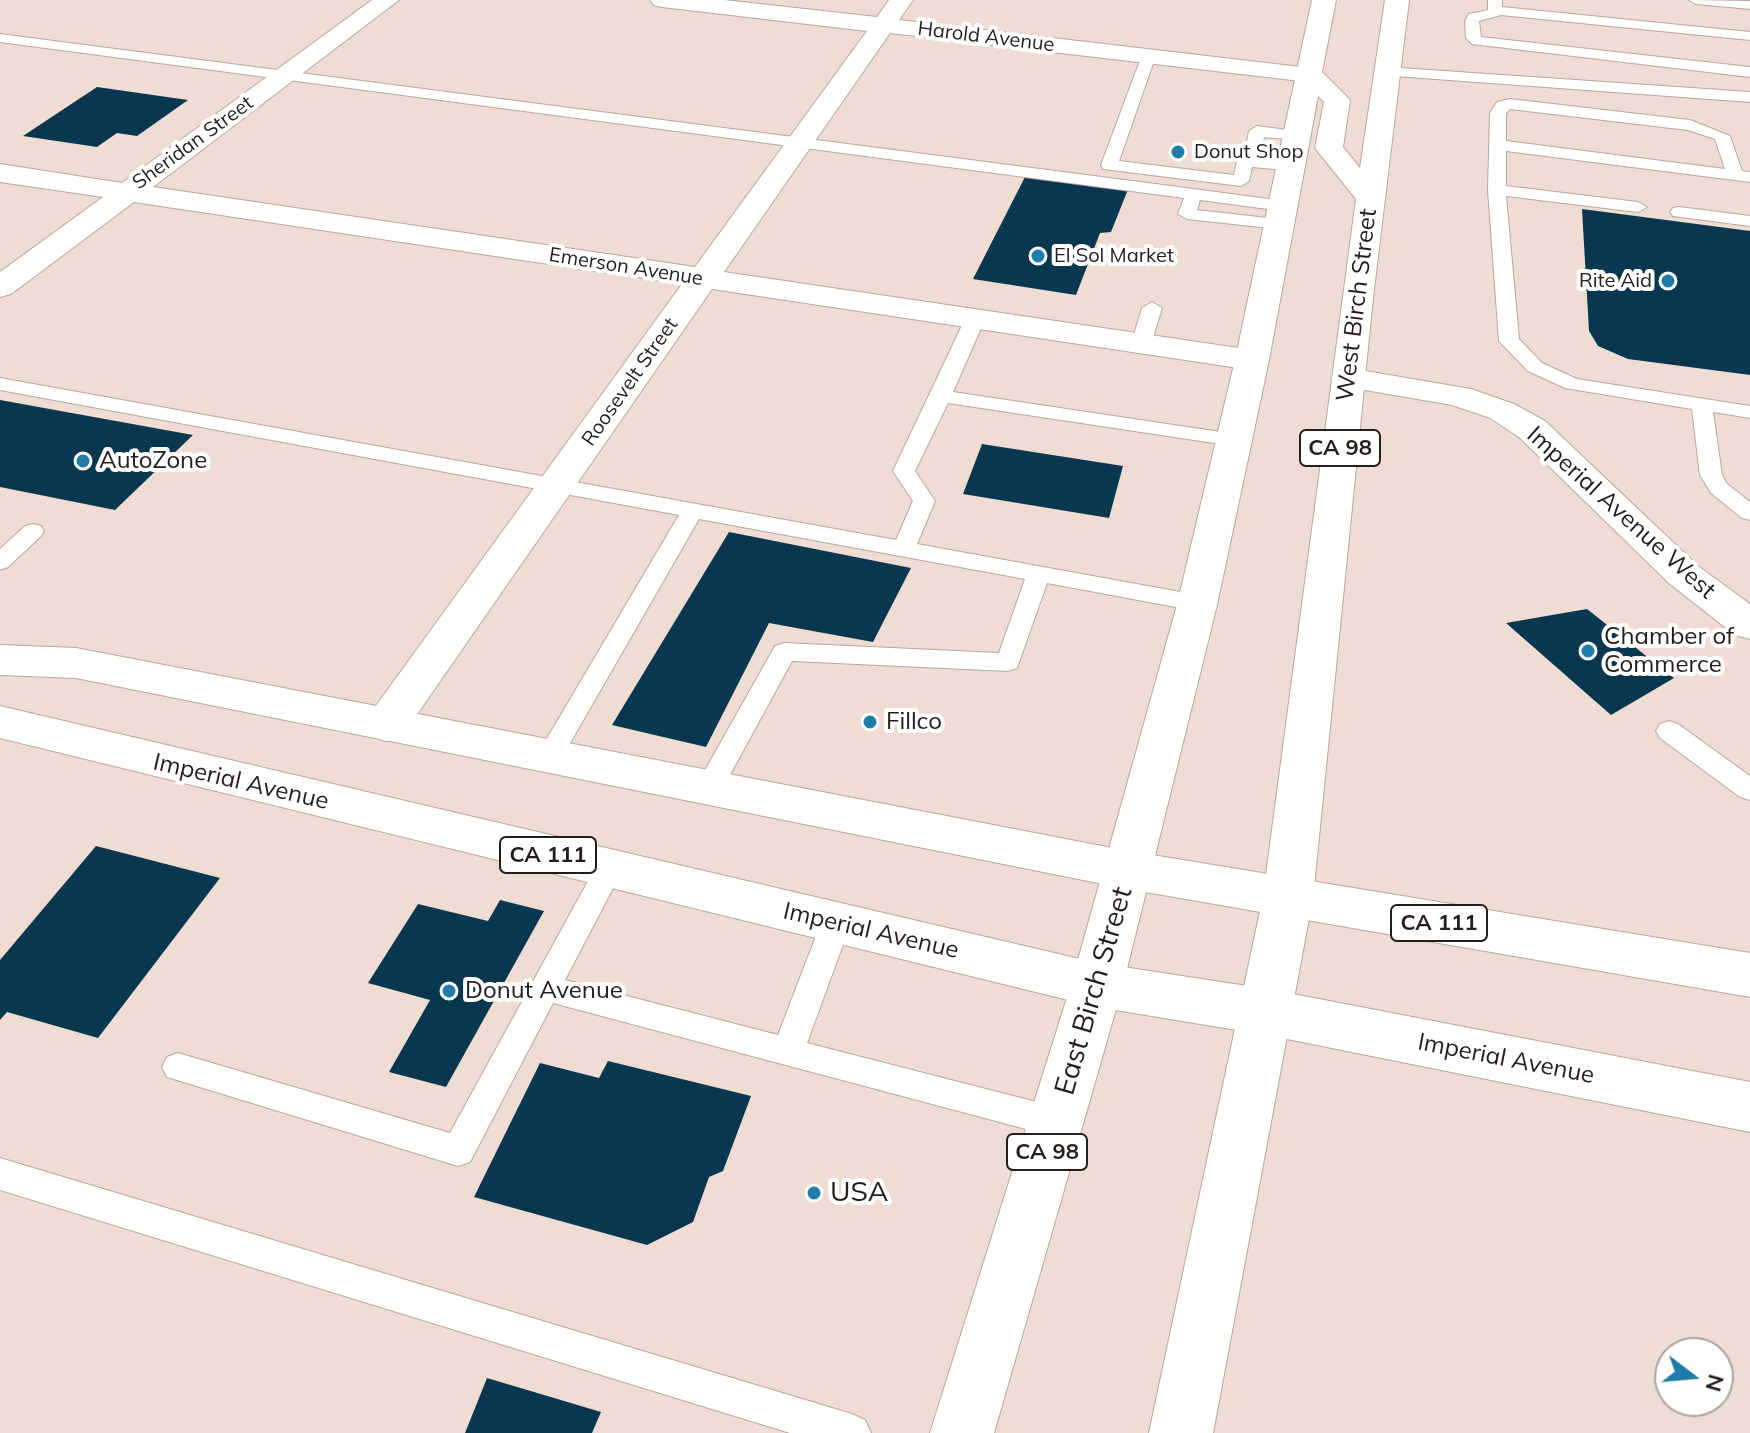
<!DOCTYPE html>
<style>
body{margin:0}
#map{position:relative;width:1750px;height:1433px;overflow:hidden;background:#efddd3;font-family:Mulish,sans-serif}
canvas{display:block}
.north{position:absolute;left:1654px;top:1337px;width:80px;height:80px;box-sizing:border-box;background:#fff;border:2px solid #a7a5a3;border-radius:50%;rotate:106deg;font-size:22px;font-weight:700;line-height:32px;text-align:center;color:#241e1a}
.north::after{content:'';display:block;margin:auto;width:28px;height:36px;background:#217caa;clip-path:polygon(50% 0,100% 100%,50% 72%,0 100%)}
</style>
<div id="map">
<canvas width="1750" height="1433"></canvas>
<div class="north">N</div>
</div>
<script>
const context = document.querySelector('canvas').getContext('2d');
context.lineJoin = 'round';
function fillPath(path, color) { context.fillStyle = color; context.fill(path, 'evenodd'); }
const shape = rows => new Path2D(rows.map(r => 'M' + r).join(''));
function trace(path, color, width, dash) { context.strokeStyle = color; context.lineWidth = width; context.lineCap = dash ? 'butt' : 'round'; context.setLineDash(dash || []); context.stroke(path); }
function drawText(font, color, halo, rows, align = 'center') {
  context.font = font + ' Mulish,sans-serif'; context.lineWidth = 8; context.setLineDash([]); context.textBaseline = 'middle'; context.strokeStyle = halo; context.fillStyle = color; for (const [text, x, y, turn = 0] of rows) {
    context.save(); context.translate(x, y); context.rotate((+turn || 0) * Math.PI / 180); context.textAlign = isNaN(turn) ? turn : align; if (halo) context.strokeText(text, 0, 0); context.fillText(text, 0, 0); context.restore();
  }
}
fillPath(shape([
 [97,87,188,100,137,136,117,133,97,147,23,136],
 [1027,173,1129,187,1111,232,1100,233,1076,295,973,279],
 [1582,209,1750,231,1750,375,1628,359,1598,346,1589,331],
 [0,400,193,435,115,510,0,487],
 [982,444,1123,466,1109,518,963,494],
 [729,532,911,568,873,642,769,623,706,747,612,725],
 [1587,609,1674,678,1611,715,1506,623],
 [96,846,220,878,98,1038,7,1012,0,1020,0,960],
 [500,900,544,911,446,1087,389,1072,430,1000,368,983,418,904,488,921],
 [608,1061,751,1096,723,1171,709,1177,693,1222,647,1245,474,1197,540,1063,599,1078],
 [487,1378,601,1412,592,1433,465,1433]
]), '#08374f');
const lane = shape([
 [1488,0,1502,0,1502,7,1750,32,1750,40,1501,15,1479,21,1481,37,1750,67,1750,77,1472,44,1466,38,1465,21,1469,14,1488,10,1488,0],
 [1689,0,1750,1,1750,9,1696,4,1689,0],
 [0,34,1194,189,1283,201,1292,206,1283,211,1200,200,1197,210,1285,220,1288,224,1285,228,1279,229,1187,219,1178,214,1184,198,0,42,0,34],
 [1149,51,1156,55,1119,161,1234,175,1237,161,1244,156,1249,131,1257,126,1303,132,1305,135,1297,140,1264,137,1260,158,1297,163,1299,167,1297,171,1252,167,1249,181,1241,186,1103,169,1101,165,1142,55,1149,51],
 [1386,67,1750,92,1750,102,1381,75,1378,72,1386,67],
 [1510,99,1690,120,1730,136,1742,171,1750,172,1750,182,1506,151,1506,186,1638,202,1647,207,1638,212,1506,196,1519,339,1542,363,1577,379,1750,406,1750,418,1713,412,1722,475,1727,484,1750,502,1750,520,1742,518,1711,493,1700,475,1692,409,1565,388,1528,371,1499,341,1488,190,1490,113,1497,102,1510,99],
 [1510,109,1688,130,1715,139,1725,169,1506,141,1506,113,1510,109],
 [1679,207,1750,216,1750,226,1673,216,1670,212,1673,208,1679,207],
 [1152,302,1162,308,1151,344,1148,348,1134,348,1131,344,1142,308,1152,302],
 [975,313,985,319,953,392,1234,434,1245,440,1234,446,948,403,915,471,935,501,917,544,1197,595,1206,597,1209,603,1206,609,1197,611,1047,583,1017,668,1008,671,792,661,719,795,709,798,699,795,695,788,775,646,784,643,999,653,1025,579,699,519,558,764,549,767,540,764,536,757,679,515,0,390,0,378,896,540,913,501,893,471,965,319,975,313],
 [33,524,41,526,44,531,41,536,8,567,0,570,0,549,25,526,33,524],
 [1669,721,1678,724,1750,776,1750,800,1740,797,1660,738,1656,731,1660,724,1669,721],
 [609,858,619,861,623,869,565,980,778,1035,821,923,826,914,836,911,846,914,851,923,807,1043,1056,1107,1068,1111,1072,1122,1068,1133,1056,1137,553,1003,470,1162,458,1166,167,1077,162,1067,167,1057,178,1053,450,1133,599,861,609,858],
 [0,1158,852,1414,865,1420,871,1433,790,1433,0,1190,0,1158]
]);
const street = shape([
 [372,0,399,0,153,187,695,267,867,31,662,7,654,5,650,0,724,0,877,17,889,0,913,0,899,20,1318,69,1322,74,1318,79,1309,82,890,33,724,272,1252,350,1264,353,1269,360,1264,367,1252,370,712,289,402,736,386,741,370,736,364,725,370,714,682,284,134,202,11,294,0,297,0,272,103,197,0,182,0,164,122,183,372,0]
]);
const secondary = shape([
 [1348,368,1471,389,1514,404,1545,421,1698,566,1750,604,1750,639,1735,635,1670,584,1519,437,1490,418,1452,405,1336,385,1331,378,1336,371,1348,368]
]);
const primary = shape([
 [1312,0,1336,0,1322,72,1350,100,1343,147,1360,168,1385,0,1409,0,1373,298,1313,897,1213,1433,1149,1433,1263,897,1356,199,1315,148,1324,102,1318,96,1269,360,1217,605,1123,985,994,1433,930,1433,1071,985,1177,605,1235,360,1312,0]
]);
const highway = shape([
 [0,645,76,648,1128,851,1750,953,1750,997,1128,889,76,678,0,675,0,645],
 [0,706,1097,963,1267,989,1750,1082,1750,1132,1267,1035,1097,1007,0,738,0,706]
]);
trace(lane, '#b7a79c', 2);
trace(street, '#b7a79c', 2);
trace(secondary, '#b7a79c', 2);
trace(primary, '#b7a79c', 2);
trace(highway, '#b7a79c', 2);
fillPath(lane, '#fff');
fillPath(street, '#fff');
fillPath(secondary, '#fff');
fillPath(primary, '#fff');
fillPath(highway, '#fff');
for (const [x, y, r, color] of [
 [1178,152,8,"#217caa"],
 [1038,256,8,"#217caa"],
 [1668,281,8,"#217caa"],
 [83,461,8,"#217caa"],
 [1588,651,8,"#217caa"],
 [870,722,8,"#217caa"],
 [449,991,8,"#217caa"],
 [814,1193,8,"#217caa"]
]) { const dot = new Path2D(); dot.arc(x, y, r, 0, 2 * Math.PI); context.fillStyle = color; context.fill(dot); trace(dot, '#fff', 3); }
drawText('20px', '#241e1a', '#fff', [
 ["Harold Avenue",986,37,7],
 ["Sheridan Street",193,143,-36],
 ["Emerson Avenue",626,267,9],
 ["Roosevelt Street",630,382,-55]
]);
drawText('20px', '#241e1a', '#fff', [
 ["Donut Shop",1194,152],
 ["El Sol Market",1054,256],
 ["Rite Aid",1652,281,"right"]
], 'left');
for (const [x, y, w] of [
 [1340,448,80],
 [548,855,96],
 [1439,923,96],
 [1047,1152,80]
]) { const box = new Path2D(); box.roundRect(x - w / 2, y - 18, w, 36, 6); context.fillStyle = '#fff'; context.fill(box); trace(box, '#241e1a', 2); }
drawText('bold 22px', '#241e1a', null, [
 ["CA 98",1340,448],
 ["CA 111",548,855],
 ["CA 111",1439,923],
 ["CA 98",1047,1152]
]);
drawText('24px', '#241e1a', '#fff', [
 ["West Birch Street",1357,305,-83],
 ["Imperial Avenue West",1621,513,42],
 ["Imperial Avenue",241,782,13],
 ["Imperial Avenue",871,931,13],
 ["Imperial Avenue",1506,1059,11]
]);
drawText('24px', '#241e1a', '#fff', [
 ["AutoZone",99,461],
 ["Chamber of",1604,637],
 ["Commerce",1604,665],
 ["Fillco",886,722],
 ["Donut Avenue",465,991]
], 'left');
drawText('28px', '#241e1a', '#fff', [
 ["East Birch Street",1094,991,-74]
]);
drawText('28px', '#241e1a', '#fff', [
 ["USA",830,1193]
], 'left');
</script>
